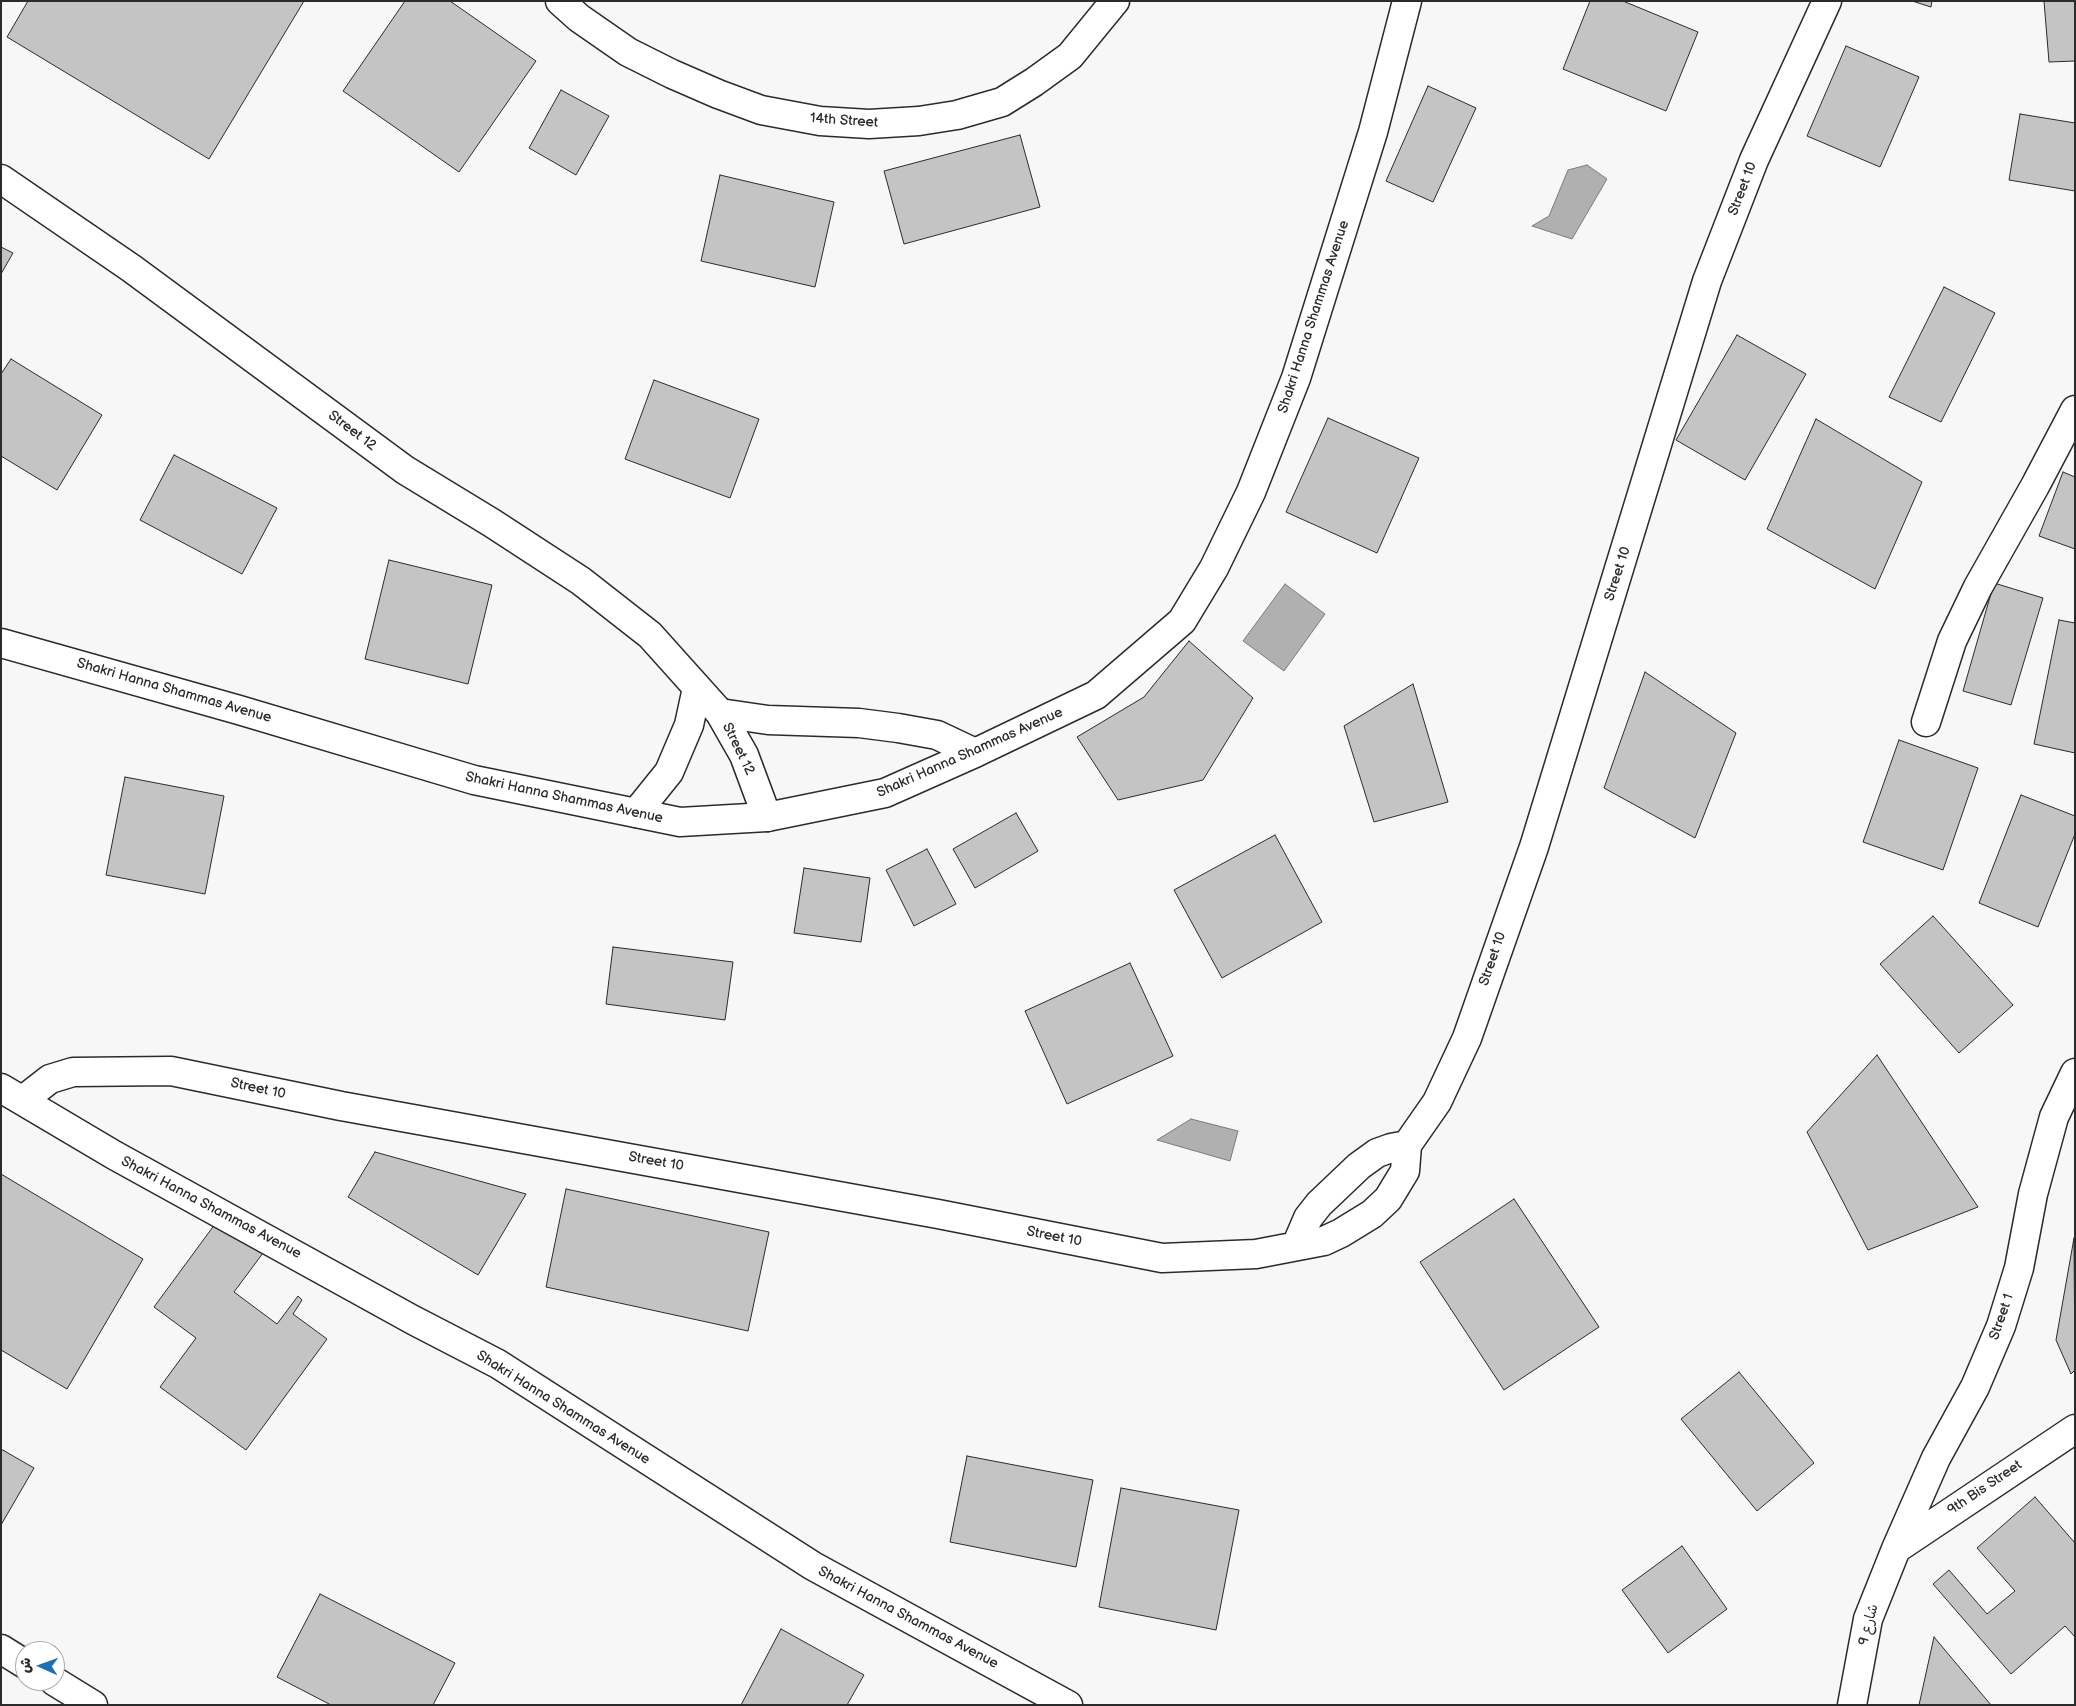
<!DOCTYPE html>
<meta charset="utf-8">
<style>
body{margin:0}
#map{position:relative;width:2076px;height:1706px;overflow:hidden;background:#f7f7f7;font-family:"Balsamiq Sans","Playpen Sans Arabic",sans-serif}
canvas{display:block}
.frame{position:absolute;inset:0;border:2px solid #2b2b2b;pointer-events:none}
.north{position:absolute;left:15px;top:1641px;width:50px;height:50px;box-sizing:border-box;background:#fff;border:1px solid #aaa;border-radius:50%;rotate:272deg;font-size:14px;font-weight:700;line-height:20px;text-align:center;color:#2b2b2b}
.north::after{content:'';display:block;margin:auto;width:18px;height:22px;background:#1f6fb2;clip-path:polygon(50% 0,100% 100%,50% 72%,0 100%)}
</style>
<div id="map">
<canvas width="2076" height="1706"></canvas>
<div class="frame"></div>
<div class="north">ش</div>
</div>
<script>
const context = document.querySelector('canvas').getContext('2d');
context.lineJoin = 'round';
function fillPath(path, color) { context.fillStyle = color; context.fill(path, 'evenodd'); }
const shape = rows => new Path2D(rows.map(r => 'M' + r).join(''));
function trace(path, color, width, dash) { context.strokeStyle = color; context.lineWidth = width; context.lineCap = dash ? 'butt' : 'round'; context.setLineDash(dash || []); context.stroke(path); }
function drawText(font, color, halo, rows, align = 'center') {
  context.font = font + ' "Balsamiq Sans","Playpen Sans Arabic",sans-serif'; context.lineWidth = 4.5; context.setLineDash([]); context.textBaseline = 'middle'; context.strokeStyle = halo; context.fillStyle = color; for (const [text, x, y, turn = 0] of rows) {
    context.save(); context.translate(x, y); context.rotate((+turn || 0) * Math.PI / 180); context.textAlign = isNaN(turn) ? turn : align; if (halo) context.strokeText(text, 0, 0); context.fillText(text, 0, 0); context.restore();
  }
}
const water = shape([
 [1587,165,1607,179,1572,239,1532,226,1549,216,1568,170,1587,165],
 [1285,584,1325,614,1284,671,1243,641,1285,584],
 [1191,1119,1238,1131,1230,1161,1157,1140,1191,1119]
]);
fillPath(water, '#b0b0b0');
trace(water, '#7b7b7b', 1);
const building = shape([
 [28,1,304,1,209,159,7,37,28,1],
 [405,1,450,1,536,61,459,172,343,91,405,1],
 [1590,1,1623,1,1698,32,1666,111,1563,69,1590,1],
 [1912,1,1932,1,1931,7,1912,1],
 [2044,1,2075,1,2075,61,2049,62,2044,1],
 [1846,46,1919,77,1880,167,1807,136,1846,46],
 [1428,86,1476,108,1433,202,1386,181,1428,86],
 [561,90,609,116,576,175,529,148,561,90],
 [2020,114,2075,123,2075,191,2009,180,2020,114],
 [1020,135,1040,207,904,244,884,171,1020,135],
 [720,175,834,202,815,287,701,261,720,175],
 [1,247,13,253,1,274,1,247],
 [1944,287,1995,313,1941,422,1889,397,1944,287],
 [1737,335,1806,374,1745,480,1676,440,1737,335],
 [11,359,102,415,57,490,1,456,1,374,11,359],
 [654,380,759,419,730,498,625,459,654,380],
 [1328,418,1419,458,1377,553,1286,512,1328,418],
 [1816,419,1922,482,1875,589,1767,529,1816,419],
 [174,455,277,508,242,574,140,520,174,455],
 [2063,472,2075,477,2075,549,2039,536,2063,472],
 [389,560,492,585,468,684,365,659,389,560],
 [1994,583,2043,598,2011,705,1963,691,1994,583],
 [2059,620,2075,623,2075,753,2034,744,2059,620],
 [1189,641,1253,698,1203,780,1118,800,1077,737,1144,697,1189,641],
 [1645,672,1736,733,1695,838,1604,788,1645,672],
 [1413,684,1448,802,1374,822,1344,726,1413,684],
 [1899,740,1978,768,1943,870,1863,842,1899,740],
 [125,777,224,796,205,894,106,875,125,777],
 [2021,795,2075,816,2075,834,2038,927,1979,903,2021,795],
 [1016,813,1038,851,975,888,953,849,1016,813],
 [1275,835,1322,922,1222,978,1174,890,1275,835],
 [927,849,956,904,914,926,886,870,927,849],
 [804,868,870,878,861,942,794,933,804,868],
 [1933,916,2013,1005,1959,1053,1880,964,1933,916],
 [613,947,733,962,725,1020,606,1004,613,947],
 [1130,963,1173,1056,1067,1104,1025,1011,1130,963],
 [1877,1055,1978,1207,1868,1250,1807,1132,1877,1055],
 [375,1152,526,1194,478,1275,348,1197,375,1152],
 [1,1174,143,1259,67,1389,1,1350,1,1174],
 [566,1189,769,1232,748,1331,546,1287,566,1189],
 [1514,1199,1599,1327,1504,1390,1420,1262,1514,1199],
 [218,1220,263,1253,234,1292,277,1324,298,1296,302,1300,293,1314,327,1339,246,1450,160,1387,196,1338,154,1307,218,1220],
 [2074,1238,2075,1370,2071,1374,2056,1340,2074,1238],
 [1739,1372,1814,1463,1757,1511,1681,1419,1739,1372],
 [1,1449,34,1468,1,1525,1,1449],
 [967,1456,1093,1480,1076,1567,950,1542,967,1456],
 [1121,1488,1239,1510,1216,1630,1099,1607,1121,1488],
 [2035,1497,2075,1543,2075,1637,2065,1626,2011,1674,1933,1584,1949,1570,1987,1614,2015,1591,1977,1548,2035,1497],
 [1682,1546,1727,1609,1668,1653,1622,1590,1682,1546],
 [320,1594,455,1663,433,1705,331,1705,277,1677,320,1594],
 [781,1629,864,1675,847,1705,741,1705,781,1629],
 [1934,1637,1991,1705,1919,1705,1934,1637]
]);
fillPath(building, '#c4c4c4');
trace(building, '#2b2b2b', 1);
const minor = shape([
 [560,1,579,18,628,52,672,74,718,94,761,110,820,121,869,124,919,121,957,115,1002,102,1034,82,1070,56,1115,1],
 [1,179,131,268,405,470,492,523,581,581,650,635,720,713,744,755,767,817],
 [1926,722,1952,641,1978,587,2035,486,2075,410],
 [636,813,669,772,689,725,697,688],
 [23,1100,50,1079,73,1072,171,1071,341,1106,938,1214,1162,1258,1256,1254,1324,1241,1341,1233,1372,1214,1388,1199,1405,1171,1407,1145,1437,1102,1467,1038,1534,847,1707,281,1754,160,1827,1],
 [1296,1246,1308,1218,1319,1204,1359,1166,1377,1153,1391,1148,1407,1145],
 [1896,1549,2075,1429],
 [1,1649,25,1664],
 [54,1681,93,1705],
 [1852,1705,1868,1619,1896,1549,1936,1458,1975,1387,2001,1326,2019,1268,2033,1194,2054,1117,2075,1073]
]);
const tertiary = shape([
 [1,643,239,710,474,780,680,822,767,817,885,793,975,753,1096,695,1182,621,1214,568,1251,492,1296,378,1373,132,1407,1],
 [720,713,768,720,859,723,898,728,937,735,975,753],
 [1,1088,114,1155,413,1320,498,1364,813,1566,1068,1705]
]);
trace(minor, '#2b2b2b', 31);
trace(tertiary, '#2b2b2b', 31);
trace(minor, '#fff', 28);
trace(tertiary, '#fff', 28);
drawText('14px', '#2b2b2b', '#fff', [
 ["14th Street",844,121,4],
 ["Street 10",1743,189,-69],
 ["Shakri Hanna Shammas Avenue",1314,317,-72],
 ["Street 12",352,431,37],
 ["Street 10",1618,574,-72],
 ["Shakri Hanna Shammas Avenue",174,691,16],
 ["Street 12",738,749,64],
 ["Shakri Hanna Shammas Avenue",970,753,-24],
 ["Shakri Hanna Shammas Avenue",564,798,12],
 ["Street 10",1493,959,-71],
 ["Street 10",258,1089,12],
 ["Street 10",656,1162,10],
 ["Shakri Hanna Shammas Avenue",211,1208,28],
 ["Street 10",1054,1237,11],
 ["Street 1",2002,1317,-71],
 ["Shakri Hanna Shammas Avenue",563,1408,32],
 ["9th Bis Street",1985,1488,-34],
 ["Shakri Hanna Shammas Avenue",908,1618,28],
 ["شارع 9",1869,1625,-75]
]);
</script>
